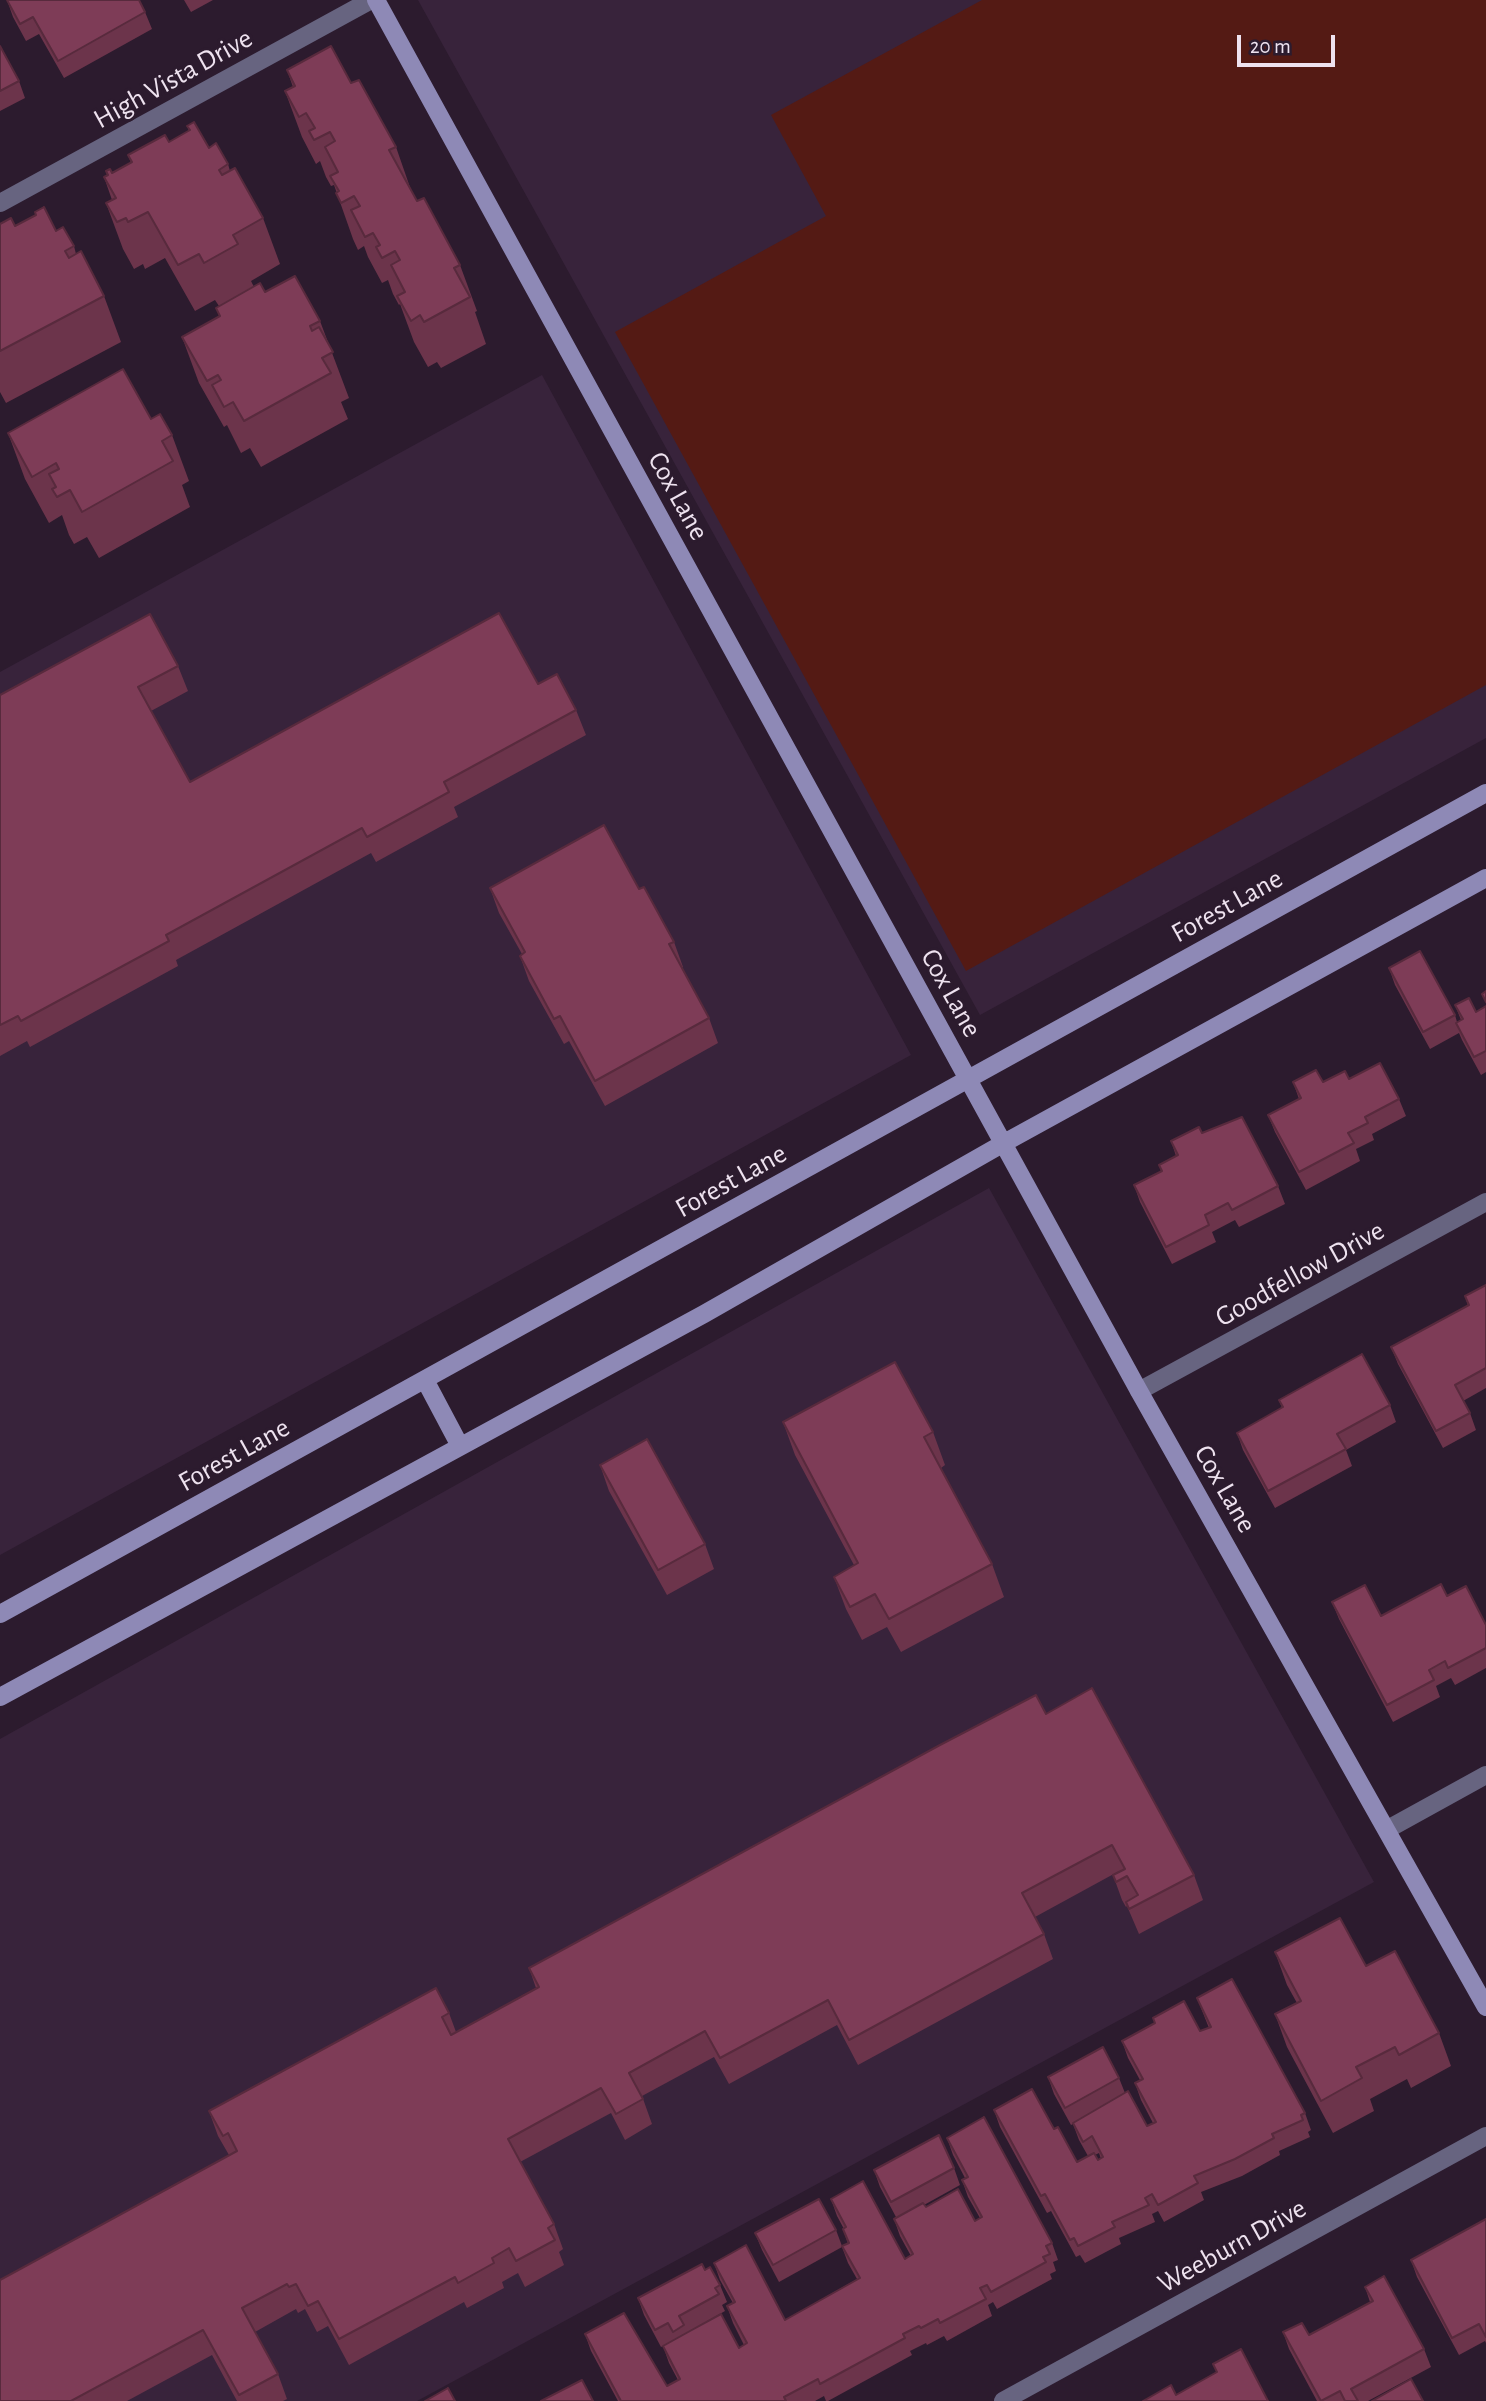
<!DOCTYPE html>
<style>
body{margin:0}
#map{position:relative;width:1486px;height:2401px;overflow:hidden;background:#2c1b2e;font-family:"Alegreya Sans",sans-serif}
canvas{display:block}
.scale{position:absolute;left:1237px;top:35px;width:98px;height:32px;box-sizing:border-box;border:4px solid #eee2ef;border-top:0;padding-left:9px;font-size:21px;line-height:24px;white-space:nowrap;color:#eee2ef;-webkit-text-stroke:5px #2c1b2e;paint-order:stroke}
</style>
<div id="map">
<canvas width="1486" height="2401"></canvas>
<div class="scale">20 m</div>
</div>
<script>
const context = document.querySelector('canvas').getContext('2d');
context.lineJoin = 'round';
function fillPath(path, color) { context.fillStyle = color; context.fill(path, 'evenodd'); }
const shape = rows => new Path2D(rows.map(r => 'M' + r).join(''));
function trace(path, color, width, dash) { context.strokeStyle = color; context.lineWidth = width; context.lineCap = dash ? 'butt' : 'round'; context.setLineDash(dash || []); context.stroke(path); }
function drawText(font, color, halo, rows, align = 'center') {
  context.font = font + ' "Alegreya Sans",sans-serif'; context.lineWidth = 6; context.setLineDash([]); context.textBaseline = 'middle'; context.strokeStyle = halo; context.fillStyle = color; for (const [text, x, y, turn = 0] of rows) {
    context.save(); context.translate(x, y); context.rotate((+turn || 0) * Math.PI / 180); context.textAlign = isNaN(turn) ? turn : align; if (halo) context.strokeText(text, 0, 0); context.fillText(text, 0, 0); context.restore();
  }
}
fillPath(shape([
 [418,0,1486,0,1486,738,980,1015],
 [542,375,911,1055,0,1555,0,672],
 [989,1188,1374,1882,417,2401,0,2401,0,1739]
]), '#38233b');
fillPath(shape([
 [982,0,1486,0,1486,685,966,971,615,332,826,216,771,115]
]), '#541a14');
trace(shape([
 [0,203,371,0],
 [1139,1391,1486,1202],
 [1388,1829,1486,1775],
 [1003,2401,1486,2136]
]), '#676480', 18);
trace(shape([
 [376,0,1139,1391,1486,2007],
 [425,1380,460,1446],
 [0,1614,1486,793],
 [0,1697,704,1314,1004,1143,1486,878]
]), '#8e89b6', 18);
fillPath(shape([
 [7,0,145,12,152,29,64,78,39,34,26,41,13,17],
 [184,0,213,0,191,12],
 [0,46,19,81,25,98,0,111],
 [287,70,351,83,396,147,412,193,417,201,460,265,477,311,475,312,486,344,441,368,437,362,428,367,414,342,400,304,399,305,393,294,388,280,382,283,368,257,364,246,358,250,353,239,334,185,331,186,326,177,320,161,316,164,302,137,285,91,293,87],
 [187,126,209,148,228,164,230,171,263,218,280,264,251,281,254,287,320,321,349,398,341,402,348,419,261,467,250,448,241,453,227,425,224,427,199,383,182,337,219,316,216,308,219,306,215,300,195,311,165,258,145,269,143,264,134,269,123,249,106,203,112,200,104,177,107,175,106,171,112,173,131,163,128,155,169,142,189,131],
 [0,224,56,231,74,246,76,254,104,296,121,342,6,403,0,392],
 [151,419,172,435,189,481,182,485,190,507,99,558,87,537,74,544,69,535,62,515,49,523,25,479,8,433],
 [178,666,188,691,151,711,190,782,538,684,576,710,586,735,454,807,458,817,376,862,371,853,176,960,178,966,30,1047,27,1041,0,1056,0,695],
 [490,888,674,942,683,967,681,968,709,1018,718,1043,605,1106,569,1041,564,1044,529,981,520,956,522,954,499,913],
 [1389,968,1455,1015,1457,1022,1461,1020,1455,1005,1476,1012,1486,1006,1486,1072,1481,1075,1462,1040,1459,1033,1430,1049,1395,985],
 [1349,1079,1399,1099,1406,1116,1372,1134,1374,1140,1356,1149,1360,1161,1306,1190,1275,1132,1268,1115,1299,1099,1293,1082,1323,1082],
 [1202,1133,1278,1186,1285,1204,1239,1227,1235,1220,1212,1232,1216,1242,1172,1264,1140,1202,1134,1185,1161,1171,1159,1165,1176,1156,1171,1141],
 [1486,1285,1486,1388,1463,1401,1470,1413,1476,1430,1443,1448,1398,1364,1391,1347,1468,1306,1465,1296],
 [1279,1400,1390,1405,1396,1422,1346,1450,1352,1466,1275,1508,1243,1450,1237,1433,1282,1408],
 [783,1422,933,1432,945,1465,941,1468,992,1564,1004,1597,901,1652,887,1627,862,1640,846,1609,834,1577,854,1565,795,1455],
 [600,1465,705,1544,714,1569,667,1595,609,1491],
 [1447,1596,1486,1625,1486,1668,1455,1685,1451,1678,1436,1686,1440,1697,1393,1722,1339,1619,1332,1602,1381,1616],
 [1046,1714,1194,1875,1203,1900,1139,1934,1127,1906,1126,1907,1122,1900,1113,1875,1121,1870,1035,1917,1044,1934,1053,1959,858,2065,837,2025,729,2084,714,2057,642,2096,652,2124,625,2140,611,2113,520,2162,554,2224,563,2249,559,2252,564,2265,525,2287,518,2273,502,2282,504,2288,467,2308,464,2302,349,2365,328,2326,317,2332,305,2309,298,2313,296,2309,255,2332,278,2374,287,2399,283,2401,237,2401,212,2355,127,2401,0,2401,229,2155,218,2136,209,2111,449,2013,456,2032,536,1988,529,1968],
 [1275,1952,1366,1966,1439,2033,1451,2066,1411,2088,1407,2079,1370,2099,1374,2111,1333,2133,1287,2047,1275,2014,1297,2003,1287,1985],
 [1197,1998,1305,2113,1311,2130,1308,2132,1310,2137,1279,2151,1280,2155,1242,2176,1201,2192,1204,2200,1164,2222,1158,2211,1152,2214,1155,2222,1119,2238,1121,2244,1085,2263,1080,2255,1076,2257,1051,2211,1047,2213,1000,2127,994,2110,1054,2129,1077,2162,1088,2156,1079,2140,1073,2124,1071,2125,1054,2094,1048,2077,1119,2078,1125,2093,1147,2126,1153,2123,1141,2100,1135,2083,1140,2080,1128,2058,1122,2041,1200,2031,1209,2028],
 [1099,2153,1101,2159,1098,2160,1095,2155],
 [947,2138,1052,2243,1058,2260,1053,2262,1056,2271,1050,2274,1052,2279,997,2309,993,2302,988,2305,992,2316,947,2341,944,2336,927,2345,926,2343,910,2351,912,2355,828,2401,826,2401,824,2396,815,2401,618,2401,591,2351,585,2334,667,2386,678,2380,669,2363,663,2346,669,2343,661,2347,644,2315,638,2298,705,2270,720,2285,727,2302,722,2305,725,2311,687,2333,739,2348,744,2345,733,2323,727,2306,733,2303,720,2280,714,2263,785,2320,857,2279,848,2263,842,2247,779,2282,762,2250,755,2233,836,2230,842,2246,848,2244,843,2229,844,2229,837,2216,831,2199,905,2259,911,2256,900,2236,894,2219,896,2217,880,2187,874,2170,954,2168,960,2185,924,2205,926,2207,975,2221,980,2218,968,2197,962,2180,965,2178,953,2155],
 [1486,2219,1486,2343,1485,2341,1459,2355,1417,2277,1411,2260],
 [1365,2287,1424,2349,1431,2367,1368,2401,1317,2401,1289,2349,1283,2332,1309,2335,1370,2302]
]), '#6c344b');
const building = shape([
 [7,0,139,0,145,12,58,61,33,17,20,24,7,0],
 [0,46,19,81,0,91,0,46],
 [331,46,351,83,359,80,396,147,389,150,417,201,424,198,460,265,454,268,470,297,424,322,420,315,411,321,397,296,405,292,391,265,400,260,395,251,382,258,376,247,380,245,373,233,365,237,351,210,360,206,354,196,341,203,336,193,339,191,330,176,338,172,325,147,335,141,330,132,314,140,309,131,315,128,306,113,299,117,285,91,295,86,287,70,331,46],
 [194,122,209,148,216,143,228,164,219,170,222,175,235,168,263,218,233,235,238,244,204,263,199,254,178,265,148,212,128,222,126,218,117,222,106,203,116,198,104,177,108,175,106,171,110,169,112,173,132,162,128,155,165,135,169,142,190,130,187,126,194,122],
 [44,207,56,231,63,227,74,246,65,251,69,258,81,251,104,296,0,351,0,224,11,218,15,226,36,215,35,212,44,207],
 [295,276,320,321,310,326,312,331,319,327,333,352,322,358,331,373,244,421,233,402,224,407,212,385,221,380,218,375,207,381,182,337,220,316,216,308,260,283,265,292,295,276],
 [123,369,151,419,160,414,172,435,162,441,173,461,82,512,70,490,57,497,52,489,56,487,49,474,59,469,56,463,32,477,8,433,123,369],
 [499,613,538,684,557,674,576,710,444,782,449,792,367,837,362,828,166,935,169,941,21,1021,18,1016,0,1025,0,695,150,614,178,666,138,687,190,782,499,613],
 [604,825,639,889,644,887,674,942,669,944,709,1018,595,1081,560,1016,554,1019,520,956,525,952,490,888,604,825],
 [1420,951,1455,1015,1423,1032,1389,968,1420,951],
 [1486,991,1486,1002,1482,994,1486,991],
 [1469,998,1476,1012,1486,1006,1486,1051,1474,1057,1456,1023,1463,1019,1455,1005,1469,998],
 [1380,1063,1399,1099,1365,1117,1368,1123,1348,1133,1354,1143,1299,1172,1268,1115,1301,1098,1293,1082,1316,1070,1323,1082,1345,1071,1349,1079,1380,1063],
 [1242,1117,1278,1186,1232,1210,1228,1203,1205,1215,1209,1225,1166,1247,1134,1185,1162,1171,1159,1165,1178,1155,1171,1141,1199,1127,1202,1133,1242,1117],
 [1486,1285,1486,1368,1455,1385,1470,1413,1436,1431,1391,1347,1469,1305,1465,1296,1486,1285],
 [1362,1354,1390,1405,1337,1434,1346,1449,1268,1491,1237,1433,1283,1407,1279,1400,1362,1354],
 [895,1362,933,1432,924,1437,992,1564,889,1619,875,1594,850,1607,834,1577,858,1563,783,1422,895,1362],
 [647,1439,705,1544,658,1570,600,1465,647,1439],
 [1441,1584,1447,1596,1466,1586,1486,1625,1486,1648,1448,1668,1445,1661,1429,1670,1434,1680,1387,1705,1332,1602,1365,1585,1381,1616,1441,1584],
 [1092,1688,1194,1875,1129,1909,1126,1902,1138,1895,1127,1876,1116,1882,1113,1875,1125,1869,1112,1845,1022,1893,1044,1934,849,2040,828,2000,720,2058,705,2031,629,2073,643,2099,616,2114,601,2088,508,2139,554,2224,548,2228,555,2240,516,2261,509,2248,492,2258,494,2263,458,2283,455,2277,339,2339,318,2301,308,2306,296,2284,289,2287,287,2284,242,2308,278,2374,239,2395,203,2330,71,2401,0,2401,0,2280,237,2151,228,2133,223,2136,209,2111,436,1988,449,2013,442,2017,451,2035,539,1987,529,1968,940,1745,1036,1695,1046,1714,1092,1688],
 [1340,1918,1366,1966,1395,1951,1439,2033,1399,2055,1395,2047,1356,2067,1362,2078,1321,2101,1275,2014,1301,2001,1275,1952,1340,1918],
 [1232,1979,1305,2113,1301,2115,1303,2120,1272,2134,1274,2138,1235,2159,1194,2176,1198,2183,1158,2205,1152,2194,1145,2198,1149,2205,1112,2222,1115,2227,1078,2246,1074,2238,1070,2240,1045,2194,1041,2196,994,2110,1032,2089,1054,2129,1058,2127,1077,2162,1094,2153,1098,2160,1103,2157,1092,2136,1083,2142,1073,2123,1128,2091,1147,2126,1156,2122,1135,2083,1143,2079,1122,2041,1155,2023,1153,2018,1184,2001,1200,2031,1211,2027,1197,1998,1232,1979],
 [1103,2047,1119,2078,1065,2108,1048,2077,1103,2047],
 [984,2117,1052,2243,1046,2246,1050,2254,1043,2257,1046,2262,991,2292,987,2285,980,2288,986,2299,940,2323,938,2319,921,2328,919,2326,903,2334,905,2338,820,2384,818,2379,784,2397,786,2401,621,2401,585,2334,624,2313,667,2386,680,2379,663,2346,690,2331,721,2314,739,2348,747,2343,727,2306,735,2302,714,2263,746,2245,785,2320,860,2278,842,2246,849,2243,843,2229,846,2227,831,2199,863,2181,905,2259,913,2254,894,2219,923,2203,926,2207,958,2189,975,2221,982,2217,962,2180,968,2177,947,2138,984,2117],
 [939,2135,954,2168,891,2202,874,2170,939,2135],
 [819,2199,836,2230,773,2265,755,2233,819,2199],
 [1486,2219,1486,2337,1479,2324,1452,2338,1411,2260,1486,2219],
 [702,2264,705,2270,710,2267,720,2285,715,2288,719,2294,679,2316,684,2325,673,2332,668,2323,655,2330,638,2298,702,2264],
 [1384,2276,1424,2349,1351,2389,1358,2401,1345,2401,1340,2391,1321,2401,1283,2332,1302,2323,1309,2335,1373,2301,1365,2287,1384,2276],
 [1241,2349,1268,2401,1143,2401,1171,2385,1176,2395,1217,2372,1213,2364,1241,2349],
 [1411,2379,1423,2401,1372,2401,1411,2379],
 [582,2380,593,2401,541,2401,582,2380],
 [448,2388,455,2401,425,2401,448,2388]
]);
fillPath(building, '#7e3c57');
trace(building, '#582a3d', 2);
drawText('28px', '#eee2ef', '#2c1b2e', [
 ["High Vista Drive",173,79,-29],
 ["Cox Lane",678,496,61],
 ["Forest Lane",1227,906,-29],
 ["Cox Lane",951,993,61],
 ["Forest Lane",731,1181,-29],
 ["Goodfellow Drive",1300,1274,-29],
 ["Forest Lane",234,1455,-29],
 ["Cox Lane",1225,1489,60],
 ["Weeburn Drive",1232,2246,-29]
]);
</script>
